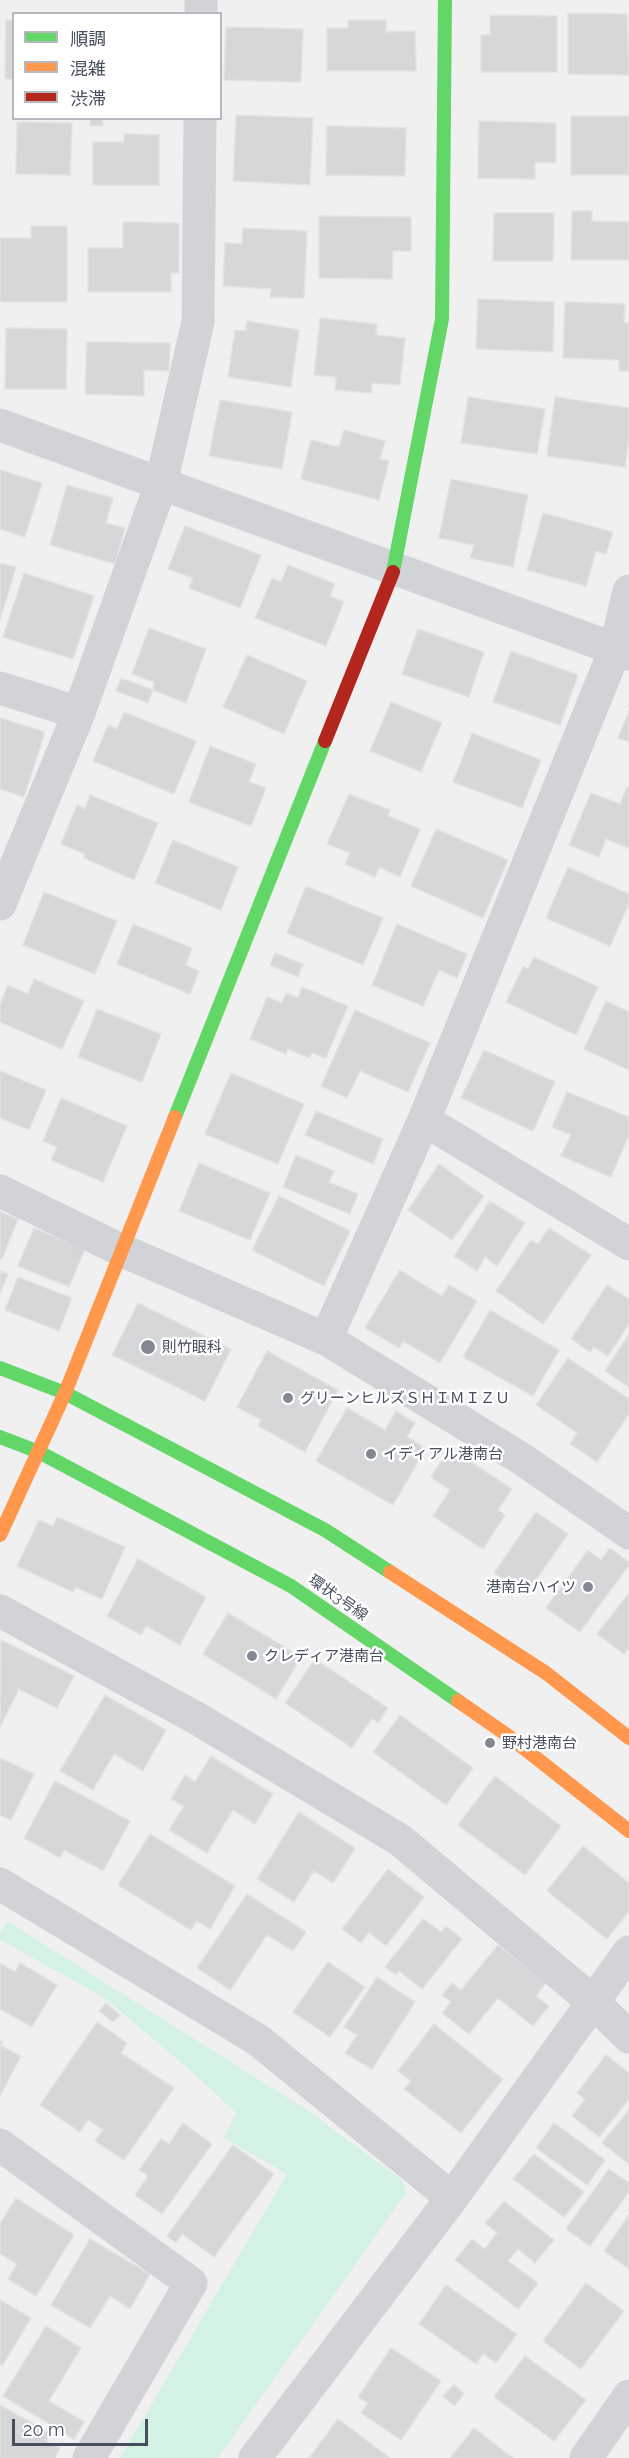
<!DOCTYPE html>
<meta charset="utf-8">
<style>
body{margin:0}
#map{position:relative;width:629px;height:2458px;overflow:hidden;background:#f1f0f0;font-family:Raleway,"Noto Sans JP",sans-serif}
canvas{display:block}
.legend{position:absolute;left:12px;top:12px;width:210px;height:108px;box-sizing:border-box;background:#fff;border:2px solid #b5b9bf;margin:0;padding:8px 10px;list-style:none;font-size:18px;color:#464f5f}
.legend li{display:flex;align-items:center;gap:12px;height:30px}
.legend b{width:30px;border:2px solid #b5b9bf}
.scale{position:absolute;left:12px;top:2419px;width:136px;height:27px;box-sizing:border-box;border:3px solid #464f5f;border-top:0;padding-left:8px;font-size:18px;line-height:21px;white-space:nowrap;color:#464f5f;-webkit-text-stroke:4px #fff;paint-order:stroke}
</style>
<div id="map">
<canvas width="629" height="2458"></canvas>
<ul class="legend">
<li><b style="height:8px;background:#63d668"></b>順調</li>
<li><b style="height:8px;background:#ff974d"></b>混雑</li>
<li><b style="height:8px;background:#b3261e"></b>渋滞</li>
</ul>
<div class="scale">20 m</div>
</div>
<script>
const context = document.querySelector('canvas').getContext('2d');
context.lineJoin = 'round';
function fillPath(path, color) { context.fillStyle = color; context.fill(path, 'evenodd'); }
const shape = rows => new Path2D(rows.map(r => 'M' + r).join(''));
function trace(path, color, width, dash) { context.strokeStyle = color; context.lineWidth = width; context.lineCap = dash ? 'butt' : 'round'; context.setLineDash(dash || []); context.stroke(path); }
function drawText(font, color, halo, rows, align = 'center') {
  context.font = font + ' Raleway,"Noto Sans JP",sans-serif'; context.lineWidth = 5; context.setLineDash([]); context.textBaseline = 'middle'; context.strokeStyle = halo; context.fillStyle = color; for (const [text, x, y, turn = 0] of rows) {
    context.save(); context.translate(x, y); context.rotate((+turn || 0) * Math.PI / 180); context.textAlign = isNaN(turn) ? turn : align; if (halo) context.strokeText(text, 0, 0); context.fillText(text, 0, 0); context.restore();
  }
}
fillPath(shape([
 [7,1921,307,2110,403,2181,406,2193,218,2458,120,2458,287,2174,224,2138,236,2113,189,2069,102,1996,0,1940,0,1934]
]), '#d3f2e3');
const building = shape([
 [568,13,627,14,629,75,568,74,568,13],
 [490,15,557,16,557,72,481,72,481,35,490,35,490,15],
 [6,20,14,20,14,79,5,79,6,20],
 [348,20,386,20,386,32,415,31,416,71,327,71,327,28,348,28,348,20],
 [226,27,303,29,301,82,224,80,226,27],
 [236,115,313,118,310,185,233,181,236,115],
 [571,116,629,116,629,175,571,175,571,116],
 [90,118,103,118,103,126,90,126,90,118],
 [479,121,556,123,556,163,535,162,535,179,478,178,479,121],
 [17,122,72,123,70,175,16,174,17,122],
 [327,126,406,128,405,176,326,175,327,126],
 [124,134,159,135,159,185,93,185,93,142,124,142,124,134],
 [572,211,592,211,592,221,629,222,629,260,571,260,572,211],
 [494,213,554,213,553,261,493,261,494,213],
 [319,216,411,217,411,251,393,251,392,279,319,278,319,216],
 [123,222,179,223,179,273,171,273,171,292,88,292,88,248,123,248,123,222],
 [31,226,67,226,67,302,0,302,0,238,31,238,31,226],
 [243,228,307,231,304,298,270,297,271,289,223,286,225,243,242,244,243,228],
 [478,299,554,302,553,352,476,349,478,299],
 [565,302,625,304,624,323,629,323,629,371,619,371,619,360,563,358,565,302],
 [320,318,377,324,376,335,405,338,400,385,372,383,371,393,335,390,336,377,314,375,320,318],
 [247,321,299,330,291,387,228,377,235,330,246,331,247,321],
 [6,328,67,329,66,389,5,389,6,328],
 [87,342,170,343,169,371,144,370,144,396,85,394,87,342],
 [468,397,545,409,537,454,461,443,468,397],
 [555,397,629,408,629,437,625,467,547,456,555,397],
 [220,400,292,412,282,469,209,456,220,400],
 [344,430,385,441,380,459,389,461,379,500,301,479,311,440,339,447,344,430],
 [0,470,42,483,25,537,0,529,0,470],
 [451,479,528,495,513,567,470,558,474,545,439,538,451,479],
 [67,485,113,498,106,523,125,528,115,564,50,545,67,485],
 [543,513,613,532,606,554,596,551,586,586,527,570,543,513],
 [185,526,261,555,240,608,189,588,193,578,168,569,185,526],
 [0,563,16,567,0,620,0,563],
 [288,565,335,584,330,596,344,602,326,646,255,618,272,578,281,582,288,565],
 [24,573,94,596,73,659,3,637,24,573],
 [149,628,206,649,186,703,153,690,154,682,132,674,149,628],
 [418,629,484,652,469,697,402,674,418,629],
 [511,651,578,675,560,725,493,702,511,651],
 [247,655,307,681,284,734,223,707,247,655],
 [121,678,153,690,148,703,116,691,121,678],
 [391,702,442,723,421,772,370,751,391,702],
 [629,711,629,742,618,738,629,711],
 [124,712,196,741,174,794,93,761,108,725,117,729,124,712],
 [0,718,45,732,24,797,0,789,0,718],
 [472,733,541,760,522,808,453,782,472,733],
 [210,746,256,764,249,782,266,788,251,826,189,802,210,746],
 [627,787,629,788,629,848,606,839,599,857,569,845,591,793,620,804,627,787],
 [349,794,390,810,388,816,420,829,400,877,379,867,375,877,345,864,350,853,327,844,349,794],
 [90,795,158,823,134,880,84,858,85,854,61,844,77,805,85,809,90,795],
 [436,829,508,860,483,918,411,886,436,829],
 [173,840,238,867,221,910,155,883,173,840],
 [568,867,629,894,629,904,610,946,546,918,568,867],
 [306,886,383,918,363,965,287,933,306,886],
 [44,892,117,921,95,974,23,945,44,892],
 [133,924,192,948,186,965,199,971,190,994,117,964,133,924],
 [397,924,467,954,457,978,439,970,423,1006,372,985,397,924],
 [275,953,303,964,298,977,270,965,275,953],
 [534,957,598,987,576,1035,506,1002,523,967,528,969,534,957],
 [34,979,84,1001,62,1049,0,1022,0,1004,8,985,28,994,34,979],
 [302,987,348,1006,326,1058,312,1053,309,1058,288,1049,286,1054,250,1039,267,997,282,1003,286,993,298,998,302,987],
 [606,1001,629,1012,629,1070,584,1049,606,1001],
 [97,1009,161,1034,142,1082,78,1057,97,1009],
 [355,1010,430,1043,408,1092,360,1071,347,1098,321,1086,355,1010],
 [484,1050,555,1082,533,1131,461,1098,484,1050],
 [0,1071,46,1090,29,1130,0,1118,0,1071],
 [231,1073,304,1104,278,1164,205,1134,231,1073],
 [567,1092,629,1117,629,1135,611,1177,561,1156,571,1135,552,1127,567,1092],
 [61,1098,127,1126,103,1182,51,1160,57,1147,43,1141,61,1098],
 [316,1111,383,1139,373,1164,305,1135,316,1111],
 [296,1155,334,1171,329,1182,358,1194,350,1214,283,1187,296,1155],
 [199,1163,270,1193,250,1240,179,1211,199,1163],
 [439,1164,484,1196,452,1240,408,1210,439,1164],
 [279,1196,350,1231,324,1286,252,1250,279,1196],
 [490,1201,525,1223,497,1266,485,1257,477,1271,454,1256,490,1201],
 [0,1212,18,1219,2,1259,0,1259,0,1212],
 [34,1228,85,1249,69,1287,18,1266,34,1228],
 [549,1228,591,1255,543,1324,496,1291,531,1240,538,1244,549,1228],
 [400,1270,442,1296,449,1285,477,1301,440,1363,403,1341,399,1348,365,1328,400,1270],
 [0,1271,8,1274,0,1294,0,1271],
 [18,1277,72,1298,59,1331,5,1310,18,1277],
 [607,1285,629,1299,629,1324,608,1356,594,1347,590,1352,571,1339,607,1285],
 [138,1303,231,1349,205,1401,112,1355,138,1303],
 [490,1310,559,1350,533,1396,463,1357,490,1310],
 [629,1334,629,1387,605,1371,629,1334],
 [267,1351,338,1390,305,1452,258,1426,261,1420,237,1407,267,1351],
 [568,1358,629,1399,629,1414,597,1462,570,1444,577,1433,536,1405,568,1358],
 [347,1408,385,1430,396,1411,415,1423,407,1437,426,1448,393,1505,316,1461,347,1408],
 [450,1448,512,1489,498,1510,505,1515,483,1549,433,1516,450,1490,431,1477,450,1448],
 [536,1512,568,1534,526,1594,494,1573,536,1512],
 [57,1517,125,1547,102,1599,75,1587,73,1592,17,1566,39,1520,53,1526,57,1517],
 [610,1548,629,1562,629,1565,580,1632,546,1608,588,1550,601,1560,610,1548],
 [138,1559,206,1597,180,1645,146,1626,141,1635,107,1616,138,1559],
 [629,1593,629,1648,624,1654,597,1634,629,1593],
 [228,1613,301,1657,276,1699,203,1654,228,1613],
 [1,1640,74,1676,57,1708,19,1689,0,1727,1,1640],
 [315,1659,388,1708,378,1723,372,1718,352,1748,285,1703,315,1659],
 [105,1695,166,1730,143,1771,114,1754,93,1790,60,1771,105,1695],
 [400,1715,473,1768,446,1805,373,1752,400,1715],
 [211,1756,273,1794,255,1824,233,1810,207,1853,169,1830,184,1806,171,1799,185,1775,195,1782,211,1756],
 [0,1758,34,1774,11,1820,0,1815,0,1758],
 [495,1776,561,1826,525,1875,458,1825,495,1776],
 [55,1781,130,1821,103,1871,64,1850,60,1858,24,1838,55,1781],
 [299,1812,355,1848,333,1883,314,1871,294,1902,257,1879,299,1812],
 [150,1834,235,1886,210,1929,197,1921,191,1930,118,1885,150,1834],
 [583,1846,629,1883,629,1911,607,1939,547,1891,583,1846],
 [388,1869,424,1897,386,1946,369,1932,361,1943,342,1929,388,1869],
 [247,1894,306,1932,293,1951,267,1935,230,1990,197,1968,247,1894],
 [423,1919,441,1932,446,1926,462,1939,422,1989,399,1971,396,1975,385,1967,423,1919],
 [498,1945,546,1983,536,1996,549,2006,533,2026,498,1998,469,2034,442,2013,451,2002,442,1995,452,1983,461,1990,498,1945],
 [328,1962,365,1987,330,2037,293,2012,328,1962],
 [0,1963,15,1972,20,1963,57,1985,32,2027,0,2009,0,1963],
 [377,1977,415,2002,372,2069,345,2053,357,2035,344,2027,377,1977],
 [106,2003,120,2015,113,2022,99,2011,106,2003],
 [97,2022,127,2043,121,2053,174,2088,124,2160,95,2141,103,2130,88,2120,80,2132,40,2105,97,2022],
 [434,2024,503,2079,461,2133,404,2089,411,2081,398,2071,434,2024],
 [0,2040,3,2042,1,2046,21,2056,0,2096,0,2040],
 [606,2055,629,2073,629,2099,599,2137,572,2116,585,2099,577,2093,606,2055],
 [629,2110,629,2164,602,2143,629,2110],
 [183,2123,212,2144,162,2214,135,2195,148,2176,139,2170,161,2139,169,2144,183,2123],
 [554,2123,605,2160,587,2185,536,2148,554,2123],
 [233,2145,274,2174,214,2257,182,2234,176,2243,167,2236,233,2145],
 [534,2154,584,2192,564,2217,513,2179,534,2154],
 [609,2169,629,2183,629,2192,590,2246,566,2229,609,2169],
 [16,2198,74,2235,36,2296,8,2279,17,2264,0,2254,0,2224,16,2198],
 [504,2201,554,2240,535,2263,518,2249,508,2261,538,2283,518,2309,455,2260,472,2239,485,2249,497,2233,485,2223,504,2201],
 [629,2215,629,2269,604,2251,629,2215],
 [90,2239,150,2274,130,2309,110,2296,90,2328,51,2305,90,2239],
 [586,2283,624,2311,581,2369,543,2341,586,2283],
 [446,2285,517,2334,496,2363,483,2354,476,2364,419,2324,446,2285],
 [0,2300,31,2318,2,2366,0,2365,0,2300],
 [46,2326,81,2348,49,2401,84,2422,74,2439,3,2396,46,2326],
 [391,2348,441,2381,401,2440,361,2413,368,2403,358,2397,391,2348],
 [525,2356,586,2400,554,2441,494,2397,525,2356],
 [454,2384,464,2394,454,2406,443,2396,454,2384],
 [0,2405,50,2433,46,2441,60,2448,55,2458,0,2458,0,2405],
 [338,2419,390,2458,309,2458,338,2419],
 [474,2428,513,2458,450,2458,474,2428]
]);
fillPath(building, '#d6d7d9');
trace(building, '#e2e2e3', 1.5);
trace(shape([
 [201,14,201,0],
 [0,425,629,654],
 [0,688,79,713],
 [0,904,79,713,161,484,198,322,200,118],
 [424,1120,615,650,629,591],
 [0,1191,121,1250,326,1339,522,1459,629,1533],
 [326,1339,424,1120,629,1244],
 [0,1611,198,1719,400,1840,592,2001,629,2037],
 [0,1884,258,2040,452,2198],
 [0,2145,191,2283,89,2458],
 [255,2458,452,2198,629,1952],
 [586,2458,629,2396]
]), '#d1d3d6', 33);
trace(shape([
 [393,572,442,319,445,0],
 [175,1117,325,741],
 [0,1368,65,1393,325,1530,390,1572],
 [0,1437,39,1452,291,1586,458,1701]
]), '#63d668', 14);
trace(shape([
 [0,1535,65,1393,175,1117],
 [390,1572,546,1673,629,1738],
 [458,1701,507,1735,629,1831]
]), '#ff974d', 14);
trace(shape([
 [325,741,393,572]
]), '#b3261e', 14);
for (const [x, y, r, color] of [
 [148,1347,8,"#828792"],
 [288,1398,6,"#828792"],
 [371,1454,6,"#828792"],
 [588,1587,6,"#828792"],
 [252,1656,6,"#828792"],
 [490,1743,6,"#828792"]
]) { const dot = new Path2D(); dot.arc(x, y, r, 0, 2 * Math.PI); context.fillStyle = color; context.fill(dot); trace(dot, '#fff', 2); }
drawText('15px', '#464f5f', '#fff', [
 ["則竹眼科",162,1347],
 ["グリーンヒルズＳＨＩＭＩＺＵ",300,1398],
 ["イディアル港南台",383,1454],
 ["港南台ハイツ",576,1587,"right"],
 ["クレディア港南台",264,1656],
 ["野村港南台",502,1743]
], 'left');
drawText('15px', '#464f5f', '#fff', [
 ["環状3号線",338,1598,35]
]);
</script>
